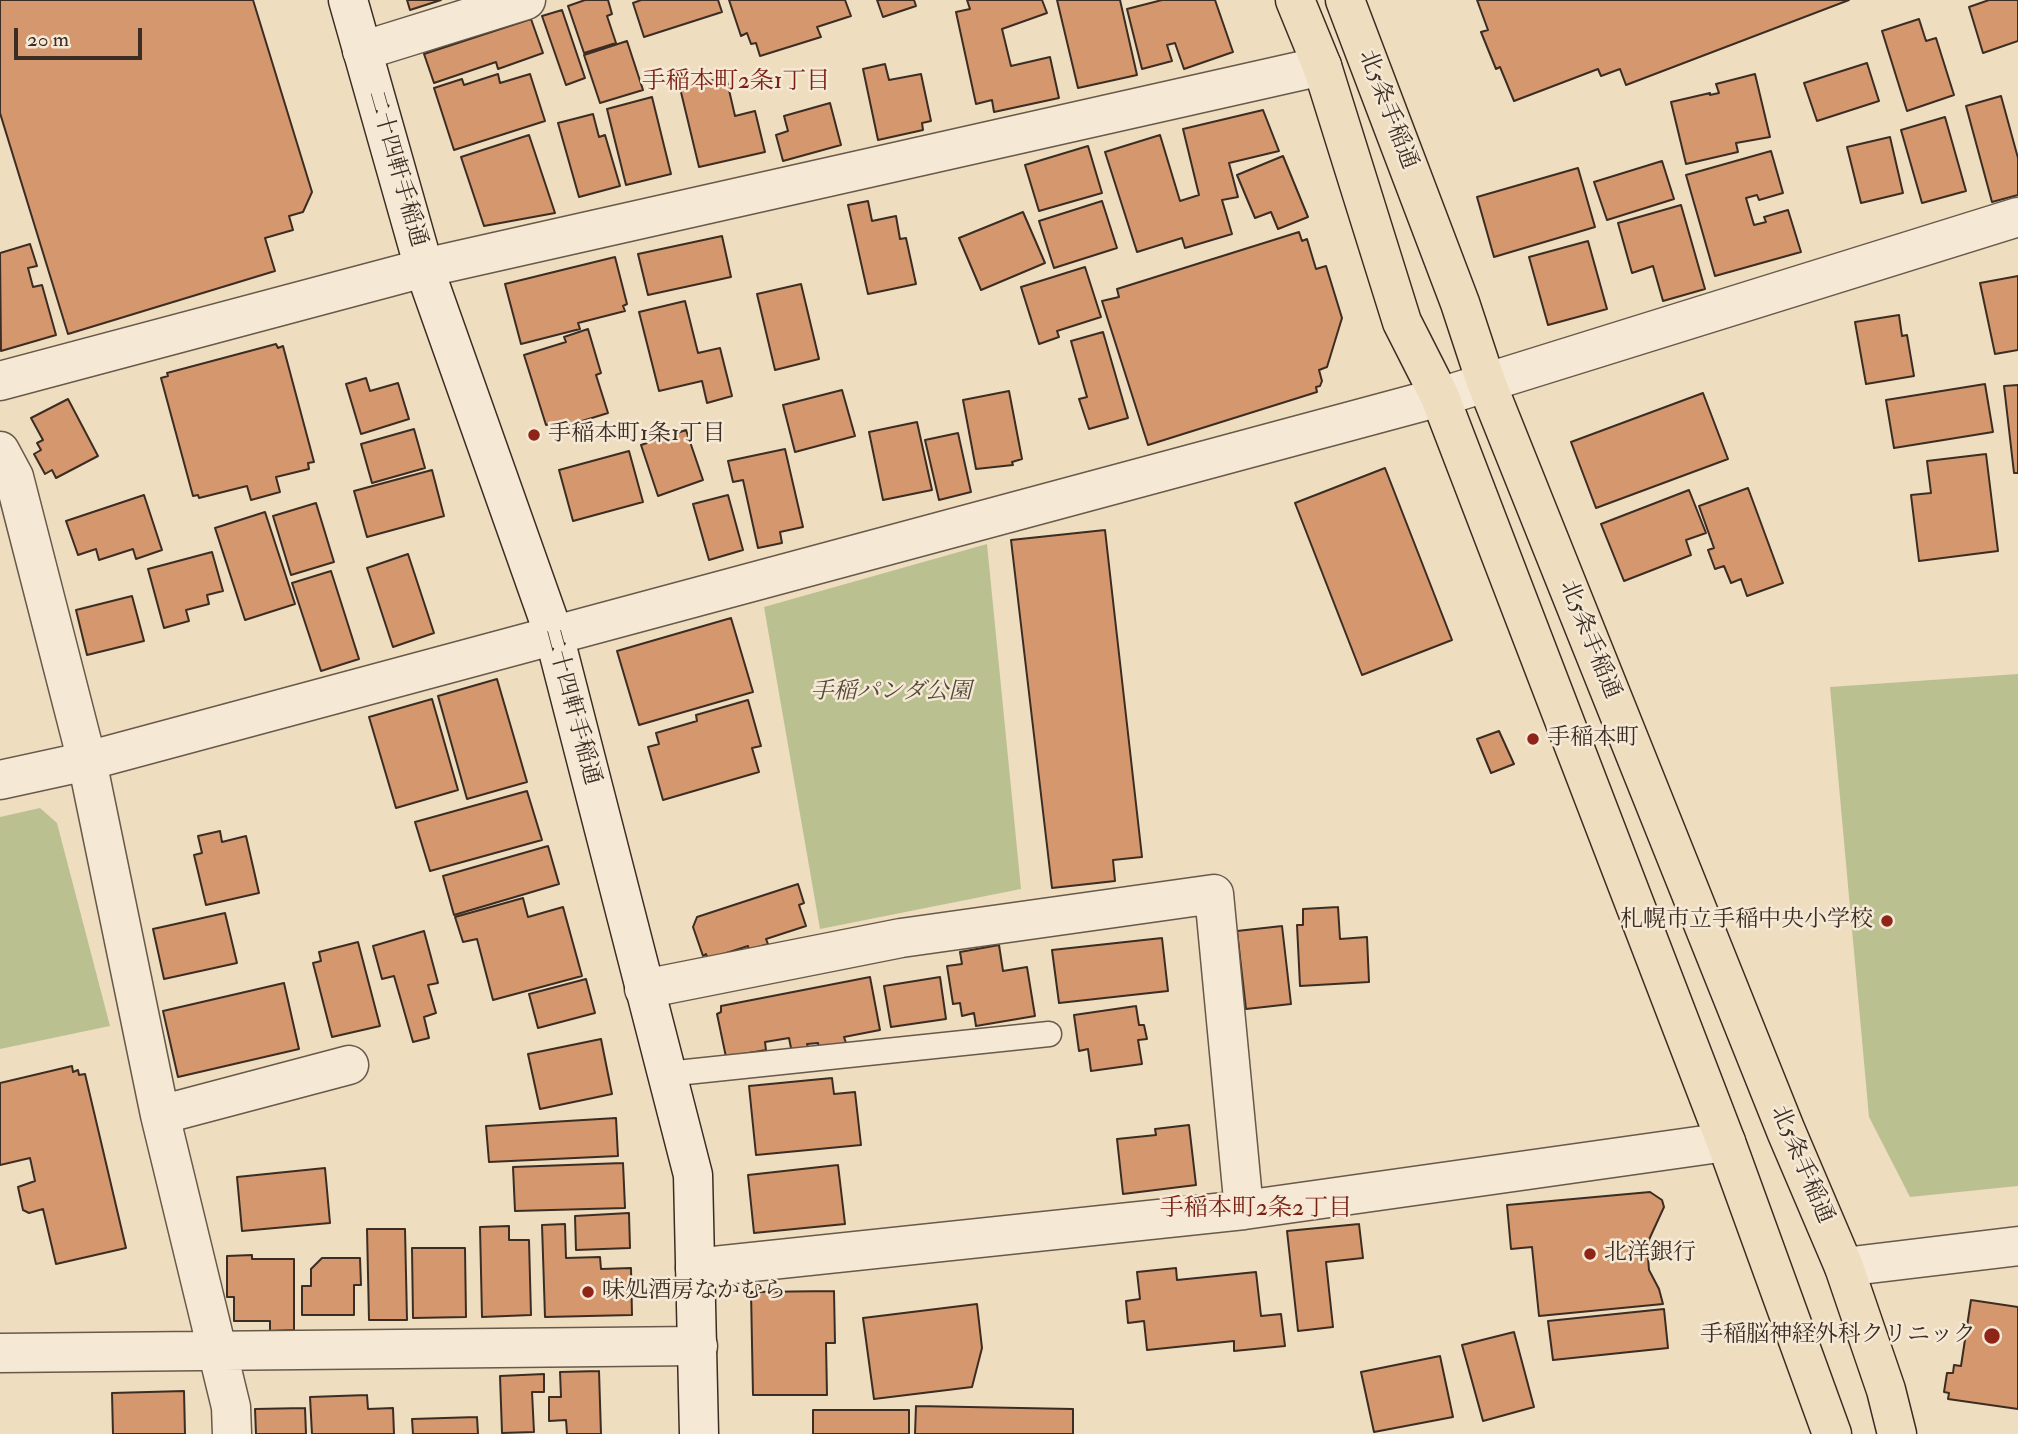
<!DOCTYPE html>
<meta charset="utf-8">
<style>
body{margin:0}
#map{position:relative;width:2018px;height:1434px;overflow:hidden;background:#efddc0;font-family:"IM FELL Double Pica",serif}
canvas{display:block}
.scale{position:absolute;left:14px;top:28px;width:128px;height:32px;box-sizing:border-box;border:4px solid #3b2d23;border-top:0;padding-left:9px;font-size:21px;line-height:24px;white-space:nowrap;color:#3b2d23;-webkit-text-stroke:5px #f5e9d6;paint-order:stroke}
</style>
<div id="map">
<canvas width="2018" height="1434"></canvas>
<div class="scale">20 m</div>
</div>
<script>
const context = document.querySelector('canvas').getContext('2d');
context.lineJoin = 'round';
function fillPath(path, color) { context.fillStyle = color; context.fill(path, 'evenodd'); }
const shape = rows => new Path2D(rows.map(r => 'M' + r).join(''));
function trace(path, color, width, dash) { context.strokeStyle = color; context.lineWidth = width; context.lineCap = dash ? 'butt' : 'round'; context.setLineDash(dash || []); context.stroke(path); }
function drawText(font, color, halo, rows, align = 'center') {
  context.font = font + ' "IM FELL Double Pica","Noto Serif JP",serif'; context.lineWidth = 5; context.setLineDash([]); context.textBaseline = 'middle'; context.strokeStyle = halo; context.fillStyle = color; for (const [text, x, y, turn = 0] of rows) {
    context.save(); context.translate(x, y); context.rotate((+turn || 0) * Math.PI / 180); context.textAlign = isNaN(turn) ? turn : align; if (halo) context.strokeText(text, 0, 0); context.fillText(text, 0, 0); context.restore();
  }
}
fillPath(shape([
 [987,544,1021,889,820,929,764,607],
 [2018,674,2018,1186,1910,1197,1869,1117,1830,687],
 [40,808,57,823,110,1026,0,1049,0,817]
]), '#bbc091');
const building = shape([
 [0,0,253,0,312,192,303,212,289,216,293,230,265,238,275,271,68,334,0,113,0,0],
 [407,0,441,0,410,10,407,0],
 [585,0,608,0,612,14,607,16,616,43,584,53,568,6,585,0],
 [641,0,718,0,722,12,644,37,633,3,641,0],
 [729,0,845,0,851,16,817,27,821,37,760,56,756,43,751,44,747,33,741,36,729,0],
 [877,0,914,0,916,6,883,17,877,0],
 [967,0,1042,0,1047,13,1002,29,1011,66,1050,57,1059,98,994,112,992,100,976,104,956,12,970,9,967,0],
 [1057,0,1120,0,1137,75,1078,88,1057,0],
 [1162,0,1215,0,1233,52,1184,69,1175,43,1167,45,1172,61,1142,69,1127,9,1162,0],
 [1477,0,1849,0,1626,85,1620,69,1601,76,1598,69,1514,101,1500,67,1496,69,1481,32,1488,30,1477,0],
 [1989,0,2018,0,2018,41,1983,53,1969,7,1989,0],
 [562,10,585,78,566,85,542,16,562,10],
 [531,19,543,53,498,69,496,62,434,83,424,54,531,19],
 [1919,19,1926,41,1936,38,1954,95,1907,111,1882,31,1919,19],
 [627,41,643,90,600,103,584,55,627,41],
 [1867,63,1879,101,1817,121,1804,83,1867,63],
 [885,64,889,80,921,74,931,121,922,123,923,130,878,140,863,69,885,64],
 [498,74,500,83,530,74,545,121,454,150,434,88,462,79,464,85,498,74],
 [1755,74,1770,137,1736,143,1738,152,1686,164,1671,102,1710,93,1710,95,1719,93,1716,84,1755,74],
 [726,77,735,116,755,111,765,152,699,167,680,88,726,77],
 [2001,96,2018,158,2018,195,1992,202,1966,106,2001,96],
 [652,97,671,174,626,185,607,109,652,97],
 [830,103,841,145,783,161,776,135,788,131,784,116,830,103],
 [1263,110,1279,151,1229,163,1238,197,1222,200,1232,234,1185,248,1182,238,1137,252,1105,152,1160,135,1180,201,1199,195,1183,129,1263,110],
 [593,114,599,137,605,135,620,186,579,197,558,123,593,114],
 [1945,117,1966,191,1922,203,1901,130,1945,117],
 [529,135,555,213,484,226,461,157,529,135],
 [1890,137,1903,193,1861,203,1847,147,1890,137],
 [1088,146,1102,193,1039,211,1025,165,1088,146],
 [1771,151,1783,193,1759,200,1757,195,1746,198,1754,225,1766,222,1764,217,1788,210,1801,252,1715,276,1686,175,1771,151],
 [1283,156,1308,217,1278,229,1271,212,1255,218,1237,175,1283,156],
 [1662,161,1674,199,1607,220,1594,182,1662,161],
 [1578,168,1595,227,1494,257,1477,197,1578,168],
 [868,201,872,221,896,216,900,239,906,238,916,284,868,294,848,205,868,201],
 [1102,201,1117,248,1054,268,1039,221,1102,201],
 [1681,205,1705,289,1663,301,1653,266,1632,273,1618,223,1681,205],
 [1023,212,1045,263,981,290,959,238,1023,212],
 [1299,232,1302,241,1307,239,1316,269,1326,266,1342,318,1327,367,1319,370,1322,381,1320,386,1316,387,1317,392,1148,445,1102,301,1119,297,1117,289,1299,232],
 [722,236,731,277,648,295,638,254,722,236],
 [1588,241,1607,309,1548,325,1529,257,1588,241],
 [30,244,37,266,28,268,33,287,42,285,56,335,1,351,0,253,30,244],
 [615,257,627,304,623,306,625,311,578,323,580,329,521,344,505,284,615,257],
 [1085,267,1101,317,1057,331,1059,337,1039,344,1021,287,1085,267],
 [2018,276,2018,350,1995,354,1980,283,2018,276],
 [801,284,819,359,775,370,757,294,801,284],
 [685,301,698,353,720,348,732,396,707,403,702,381,659,391,639,312,685,301],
 [1899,315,1902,336,1907,335,1914,376,1866,384,1855,322,1899,315],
 [588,329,601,373,596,375,608,413,566,426,564,420,546,425,524,355,566,342,564,337,588,329],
 [1103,332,1128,418,1089,429,1079,399,1087,397,1071,341,1103,332],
 [276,344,278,348,283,346,314,462,308,463,309,469,276,477,280,492,251,500,247,486,199,498,198,495,193,496,161,378,168,376,167,373,276,344],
 [366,378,370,391,398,383,409,419,361,434,346,384,366,378],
 [1985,384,1993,432,1894,448,1886,400,1985,384],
 [2018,385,2018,473,2014,473,2004,386,2018,385],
 [842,390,855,436,795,452,783,405,842,390],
 [1009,391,1022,459,1012,462,1013,465,976,469,963,400,1009,391],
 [1703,393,1728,459,1596,508,1571,442,1703,393],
 [68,399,98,456,56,478,52,470,45,474,34,454,41,450,37,443,43,440,31,418,68,399],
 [917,422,932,490,883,500,869,432,917,422],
 [414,429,425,468,372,483,361,444,414,429],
 [686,430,703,480,658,496,641,445,686,430],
 [958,433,971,492,939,500,925,440,958,433],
 [785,449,803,527,780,532,782,543,758,548,743,480,733,482,728,461,785,449],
 [629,451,643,502,573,521,559,470,629,451],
 [1986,454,1998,551,1919,561,1911,495,1931,493,1927,461,1986,454],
 [1385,468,1452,640,1362,675,1295,503,1385,468],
 [432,470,444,516,367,537,354,491,432,470],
 [1748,488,1783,583,1747,596,1741,579,1731,583,1724,566,1715,569,1708,550,1714,548,1699,506,1748,488],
 [1689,490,1706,533,1686,540,1691,555,1624,581,1601,524,1689,490],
 [144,495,162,550,136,559,133,549,99,560,96,549,78,555,66,521,144,495],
 [728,495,743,550,709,560,693,504,728,495],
 [316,503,334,562,291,575,273,516,316,503],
 [265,512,295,604,245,620,215,528,265,512],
 [1105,530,1142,857,1113,860,1115,881,1052,888,1011,540,1105,530],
 [212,552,223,591,207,595,209,604,186,610,189,621,164,628,148,569,212,552],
 [408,554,434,633,393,647,367,568,408,554],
 [331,571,359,659,321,671,292,583,331,571],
 [132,596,144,641,87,655,76,610,132,596],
 [731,618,753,692,639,725,617,651,731,618],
 [497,679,527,782,467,799,438,696,497,679],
 [432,699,458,790,396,808,369,717,432,699],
 [748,700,761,746,752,748,759,772,663,800,648,747,659,744,656,733,697,721,696,715,748,700],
 [1499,731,1514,764,1491,773,1477,739,1499,731],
 [527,791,542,840,430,871,415,822,527,791],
 [220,831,222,842,246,836,259,893,206,905,194,855,202,853,198,836,220,831],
 [548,846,559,884,454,915,443,876,548,846],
 [798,884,804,903,799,905,806,926,766,939,768,944,749,950,748,946,708,959,706,954,703,956,693,927,697,917,798,884],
 [523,898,528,917,563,907,582,976,493,1000,477,939,463,942,455,917,523,898],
 [1338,907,1340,939,1367,937,1369,982,1300,986,1297,925,1303,925,1303,909,1338,907],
 [225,913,237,963,164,979,153,929,225,913],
 [1282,926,1291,1004,1246,1009,1237,931,1282,926],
 [424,931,438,983,428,985,436,1013,424,1017,429,1038,413,1042,394,976,382,979,373,946,424,931],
 [1162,938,1168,991,1059,1003,1052,950,1162,938],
 [358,942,380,1026,332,1037,313,963,321,961,319,952,358,942],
 [999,945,1003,971,1027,967,1035,1016,976,1026,974,1013,962,1016,960,1003,953,1004,947,966,962,964,960,952,999,945],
 [870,977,880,1030,844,1037,846,1043,819,1048,818,1043,807,1044,809,1049,792,1053,789,1038,765,1042,766,1050,726,1057,717,1014,721,1012,721,1006,870,977],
 [940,977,946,1019,891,1027,884,986,940,977],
 [586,979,595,1013,538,1028,529,994,586,979],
 [284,983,299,1049,178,1077,163,1011,284,983],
 [1136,1006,1139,1025,1144,1025,1147,1039,1138,1040,1142,1064,1091,1071,1088,1049,1079,1051,1074,1015,1136,1006],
 [601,1039,612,1094,540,1109,528,1054,601,1039],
 [72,1066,73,1072,78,1070,79,1075,85,1074,126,1248,56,1264,43,1209,29,1213,23,1210,18,1187,35,1181,30,1158,0,1165,0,1083,72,1066],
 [832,1078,834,1094,855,1092,861,1145,756,1155,749,1086,832,1078],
 [616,1118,618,1156,489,1162,486,1126,616,1118],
 [1189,1125,1196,1185,1123,1194,1117,1139,1156,1135,1155,1129,1189,1125],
 [623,1163,625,1208,515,1211,513,1167,623,1163],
 [838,1165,845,1224,754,1233,748,1175,838,1165],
 [325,1168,330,1223,242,1231,237,1177,325,1168],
 [1650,1192,1662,1200,1664,1207,1647,1244,1649,1270,1659,1289,1663,1304,1539,1316,1532,1247,1511,1249,1507,1205,1650,1192],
 [629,1213,630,1248,576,1250,575,1216,629,1213],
 [565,1224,566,1258,600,1257,601,1269,631,1268,632,1315,545,1317,542,1225,565,1224],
 [1359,1224,1363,1258,1326,1262,1333,1327,1298,1331,1287,1231,1359,1224],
 [509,1226,509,1240,529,1240,531,1315,482,1317,480,1227,509,1226],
 [367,1229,405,1229,407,1320,369,1320,367,1229],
 [412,1248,465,1248,466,1317,413,1318,412,1248],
 [252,1255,252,1259,294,1259,294,1330,270,1331,270,1321,234,1321,234,1297,227,1297,227,1256,252,1255],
 [322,1258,360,1258,361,1285,354,1285,354,1315,302,1315,302,1286,311,1286,311,1269,322,1258],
 [1176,1268,1177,1280,1256,1272,1261,1316,1281,1314,1285,1346,1234,1351,1234,1341,1147,1350,1144,1321,1128,1323,1126,1301,1140,1299,1137,1272,1176,1268],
 [834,1291,835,1343,826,1343,827,1395,753,1395,751,1292,834,1291],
 [1971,1300,2018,1307,2018,1409,1948,1399,1949,1393,1944,1392,1947,1373,1953,1373,1954,1365,1961,1366,1971,1300],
 [977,1304,982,1348,972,1387,874,1399,863,1318,977,1304],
 [1664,1309,1668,1348,1553,1360,1548,1321,1664,1309],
 [1514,1332,1534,1407,1483,1421,1462,1345,1514,1332],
 [1440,1356,1453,1417,1374,1432,1361,1372,1440,1356],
 [599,1371,601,1434,567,1434,566,1420,549,1421,549,1397,561,1397,560,1372,599,1371],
 [544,1374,544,1392,532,1392,534,1432,502,1433,500,1376,544,1374],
 [184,1391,185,1434,113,1434,112,1393,184,1391],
 [367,1395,368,1409,393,1408,394,1434,312,1434,310,1397,367,1395],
 [916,1406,1073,1409,1073,1434,915,1434,916,1406],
 [305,1408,306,1434,256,1434,255,1409,305,1408],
 [813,1410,909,1410,909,1434,813,1434,813,1410],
 [477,1417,478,1434,413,1434,412,1419,477,1417]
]);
fillPath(building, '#d5976d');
trace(building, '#3b2d23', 2);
const lane = shape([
 [667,1074,1049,1034]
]);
const street = shape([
 [362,51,526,0],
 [0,381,424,268,1322,66],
 [0,451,14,477,87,761,160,1115,231,1407,232,1434],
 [0,780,87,761,1440,397,2018,217],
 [644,989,901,938,1214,894,1244,1210],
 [160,1115,349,1065],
 [1844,1267,2018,1246],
 [695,1268,1244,1210,1726,1142],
 [0,1353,698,1346]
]);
const secondary = shape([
 [348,0,424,268,554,635,693,1175,699,1434]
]);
const highway = shape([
 [1295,0,1322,66,1402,322,1440,397,1726,1142,1832,1434],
 [1345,0,1460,303,1486,382,1786,1131,1844,1267,1886,1390,1897,1434]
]);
trace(lane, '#68594a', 27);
trace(street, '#68594a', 41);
trace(secondary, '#3b2d23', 41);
trace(highway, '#3b2d23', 41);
trace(lane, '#f5e9d6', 24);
trace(street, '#f5e9d6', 38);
trace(secondary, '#f5e9d6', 38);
trace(highway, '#efddc0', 38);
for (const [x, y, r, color] of [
 [534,435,7,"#8f2418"],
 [1533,739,7,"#8f2418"],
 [1887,921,7,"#8f2418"],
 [1590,1254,7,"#8f2418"],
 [588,1292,7,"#8f2418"],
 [1992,1336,9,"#8f2418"]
]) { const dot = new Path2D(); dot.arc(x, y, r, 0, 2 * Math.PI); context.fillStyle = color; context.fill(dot); trace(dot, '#f5e9d6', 2.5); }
drawText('23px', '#3b2d23', '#f5e9d6', [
 ["北5条手稲通",1387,110,69],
 ["二十四軒手稲通",396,169,74],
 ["北5条手稲通",1589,640,68],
 ["二十四軒手稲通",571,707,75],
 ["北5条手稲通",1801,1165,67]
]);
drawText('23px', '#3b2d23', '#f5e9d6', [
 ["手稲本町1条1丁目",548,435],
 ["手稲本町",1547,739],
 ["札幌市立手稲中央小学校",1873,921,"right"],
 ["北洋銀行",1604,1254],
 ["味処酒房なかむら",602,1292],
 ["手稲脳神経外科クリニック",1976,1336,"right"]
], 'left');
drawText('italic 23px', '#554a39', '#f5e9d6', [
 ["手稲パンダ公園",891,693]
]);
drawText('24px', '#7a1f14', '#f5e9d6', [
 ["手稲本町2条1丁目",736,83],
 ["手稲本町2条2丁目",1256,1210]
]);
</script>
